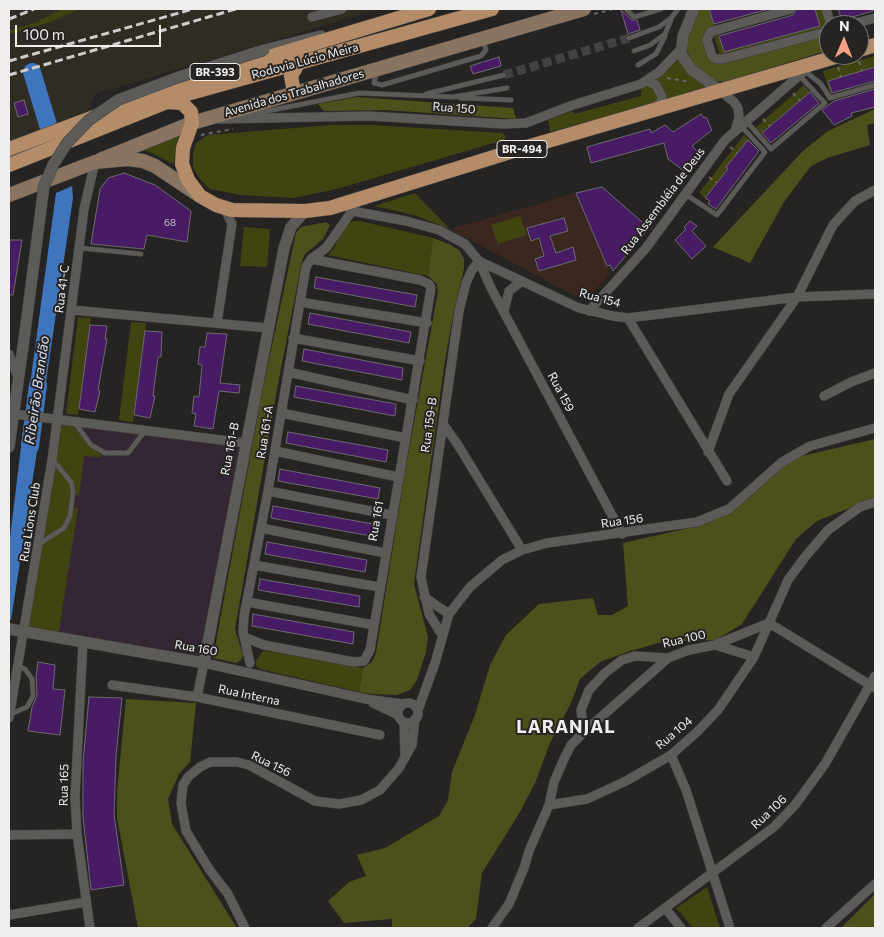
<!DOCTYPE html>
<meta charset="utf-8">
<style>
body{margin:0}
#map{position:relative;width:884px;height:937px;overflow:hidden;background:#262422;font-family:Commissioner,sans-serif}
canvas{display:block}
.frame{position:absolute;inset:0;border:10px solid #efeeed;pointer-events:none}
.north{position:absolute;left:819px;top:15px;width:50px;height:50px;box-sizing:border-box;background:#262422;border:1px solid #767573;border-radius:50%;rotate:1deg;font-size:14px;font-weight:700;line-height:20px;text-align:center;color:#efeeed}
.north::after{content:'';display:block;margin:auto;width:18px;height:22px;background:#f39f85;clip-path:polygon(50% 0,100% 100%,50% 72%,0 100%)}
.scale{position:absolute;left:15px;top:25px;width:146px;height:22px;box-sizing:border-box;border:2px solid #efeeed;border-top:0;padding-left:6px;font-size:15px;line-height:18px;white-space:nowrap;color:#efeeed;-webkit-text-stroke:4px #262422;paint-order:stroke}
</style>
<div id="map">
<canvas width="884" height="937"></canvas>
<div class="frame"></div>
<div class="north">N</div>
<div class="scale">100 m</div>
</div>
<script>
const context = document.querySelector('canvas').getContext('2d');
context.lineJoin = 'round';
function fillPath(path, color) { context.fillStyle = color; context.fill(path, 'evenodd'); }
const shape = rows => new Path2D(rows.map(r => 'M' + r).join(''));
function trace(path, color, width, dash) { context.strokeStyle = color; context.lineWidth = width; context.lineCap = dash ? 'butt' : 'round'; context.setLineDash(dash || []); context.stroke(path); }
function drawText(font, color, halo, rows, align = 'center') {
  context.font = font + ' Commissioner,sans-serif'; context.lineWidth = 4; context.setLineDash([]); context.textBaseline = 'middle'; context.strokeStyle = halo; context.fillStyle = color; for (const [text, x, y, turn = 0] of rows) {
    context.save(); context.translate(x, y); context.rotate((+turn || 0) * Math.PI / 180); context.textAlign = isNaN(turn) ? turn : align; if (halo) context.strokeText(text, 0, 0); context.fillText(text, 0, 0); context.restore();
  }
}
fillPath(shape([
 [9,9,379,9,95,94,88,112,9,144]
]), '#302c24');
fillPath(shape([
 [576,193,610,274,592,294,586,297,575,296,450,229]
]), '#392720');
fillPath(shape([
 [58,419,245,443,204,663,24,632]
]), '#342734');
fillPath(shape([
 [62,9,80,9,48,23,9,34,9,30,35,23],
 [815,9,823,9,829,29,724,57,720,55,714,37,718,32,724,52,820,26],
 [875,56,875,67,828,81,832,95,831,96,823,71],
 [679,59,707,88,665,100,664,92,656,80],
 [647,84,653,87,658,97,656,103,550,132,548,120,573,111,574,114,641,96,641,89],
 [804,85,810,92,761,133,755,128],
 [331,125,372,125,470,131,502,133,506,137,504,140,333,190,293,198,241,195,210,189,200,179,193,168,193,154,196,143,208,135],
 [183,132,173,164,150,152,137,149],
 [744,135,749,140,726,167,728,169,705,198,699,193],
 [415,193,450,229,414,215,374,206],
 [520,216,527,235,498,244,491,225],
 [353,221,360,221,433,238,428,276,328,255,334,248,344,227],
 [244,227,270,229,267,267,240,266],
 [78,317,91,318,78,415,66,414],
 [131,322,146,323,133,422,119,420],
 [58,419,73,421,89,446,101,455,101,457,84,456,79,496,73,493,71,509,78,507,58,638,24,632],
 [266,651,363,668,359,692,260,669,256,666,256,661,262,652],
 [707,887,720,928,693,928,676,908]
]), '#404410');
fillPath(shape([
 [697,9,709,9,715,28,707,31,710,58,829,35,829,50,725,82,715,81,695,67,686,49,691,22],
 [356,97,513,108,516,119,385,110,324,111,318,104],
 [875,109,875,123,867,125,870,145,827,158,811,166,784,202,750,263,713,247,803,151,828,131],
 [326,222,330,225,323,239,305,254,302,261,277,389,235,629,243,655,241,660,236,663,213,658,263,388,296,233,301,227],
 [433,238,449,244,459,250,464,259,464,269,454,310,445,360,414,584,428,637,426,652,417,680,410,690,397,695,373,694,359,692,363,668,372,662,376,653,404,477,438,292,437,284,428,276],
 [875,439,875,498,817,521,796,539,742,624,716,640,662,642,630,651,600,662,580,679,571,703,550,743,535,783,520,812,482,873,476,919,467,928,392,928,392,919,344,923,328,901,349,882,366,876,357,855,385,848,439,816,448,800,452,772,475,715,490,665,506,635,539,604,593,598,598,615,612,615,628,606,623,543,702,525,732,512,789,459],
 [126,699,196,703,190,762,179,774,168,799,172,824,237,928,138,928,117,818,117,792],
 [875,894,875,928,841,928]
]), '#4c511b');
fillPath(shape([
 [72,186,73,198,42,409,27,407,56,193],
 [24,423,41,425,11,620,9,619,9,545]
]), '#3e75bc');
trace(shape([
 [32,72,48,125],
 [30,446,38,385]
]), '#3e75bc', 18);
const building = shape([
 [709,9,769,9,714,24,709,9],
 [797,9,815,9,820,26,724,52,719,36,793,15,797,9],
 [838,9,873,9,873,11,842,20,838,9],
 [621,10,632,20,637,20,640,30,628,34,621,10],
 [499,57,501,66,473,74,470,66,499,57],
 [875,67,875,81,832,93,828,81,875,67],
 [875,89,875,107,851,113,852,116,834,125,822,110,834,101,875,89],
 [810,92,819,103,771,143,762,133,810,92],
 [24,100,28,114,18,117,14,103,24,100],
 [701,114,704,118,706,117,712,130,692,146,699,153,684,171,668,159,664,143,591,163,587,147,650,129,651,133,665,125,673,132,701,114],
 [748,140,759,151,716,209,708,204,710,201,705,198,728,169,726,167,748,140],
 [124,173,155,185,191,211,187,242,147,235,144,249,91,244,100,189,108,178,124,173],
 [602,187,649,228,613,271,610,265,607,266,576,193,602,187],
 [564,218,568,231,550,236,556,253,573,247,576,260,539,271,535,259,544,256,539,238,531,241,527,228,564,218],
 [690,221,697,226,692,231,706,246,692,259,675,240,686,229,684,227,690,221],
 [9,240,22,240,13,295,9,295,9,240],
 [316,277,417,295,415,307,314,288,316,277],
 [310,313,411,332,409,343,308,324,310,313],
 [90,325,107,326,105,339,107,339,98,390,100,391,95,412,79,409,90,325],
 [145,331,162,332,161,357,158,357,153,396,155,396,150,418,134,415,145,331],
 [207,333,227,334,220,383,240,385,239,393,219,391,213,429,194,426,196,414,192,413,194,396,199,397,202,365,198,364,200,347,205,347,207,333],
 [304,349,403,368,402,380,302,361,304,349],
 [296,386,396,404,395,416,294,397,296,386],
 [288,432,388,450,386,462,286,443,288,432],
 [280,469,380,488,378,499,278,481,280,469],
 [273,506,373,524,371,536,271,518,273,506],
 [267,542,367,560,365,572,265,554,267,542],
 [260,579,360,596,359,607,258,590,260,579],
 [253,614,354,632,353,644,252,626,253,614],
 [38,662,55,665,53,689,65,690,60,735,28,731,32,707,37,696,36,677,38,662],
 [89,697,122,698,116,756,114,815,124,885,91,890,83,817,83,762,89,697]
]);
fillPath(building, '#481c65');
trace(building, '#6c6b6e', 1);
trace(shape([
 [504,75,629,38]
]), '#444240', 9, [9, 4.5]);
const service = shape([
 [626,9,634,17,661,9],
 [629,38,659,27,671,18,678,9],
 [634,51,650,45,665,34,671,20],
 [638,65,656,54,665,36],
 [805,71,821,84,830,98,875,85],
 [376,74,374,83,382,85,481,56,486,50,484,43,481,41],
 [426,94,504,75],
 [460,98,511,100],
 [245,113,262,112,359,93,453,97,507,88],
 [747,122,771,149,825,103,799,75],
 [685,194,717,215,765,152,741,126],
 [80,248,141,254],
 [75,423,91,445,105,453,128,453,145,431],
 [39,544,64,528,70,516,73,491,71,482,53,460],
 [11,714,27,707,33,696,32,679,25,669,18,666]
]);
const minor = shape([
 [791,9,710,32,707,40,712,56,716,59,723,59,829,31],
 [826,9,831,25],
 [312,17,342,9],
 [849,25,875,18],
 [647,81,656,85,662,97,661,102,655,108],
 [722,92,734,102,738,108,739,117,736,128],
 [219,119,369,116,503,124,526,123,573,105,641,84,659,72,681,49],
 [344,203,352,211,406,221,439,230,465,244,479,261,579,308,613,316,628,318,797,297,875,294],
 [300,302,427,323],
 [72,310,268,328],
 [504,311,509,291,522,281],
 [589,311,646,248,725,140,809,67],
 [628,318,727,481],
 [217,323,232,224,225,209],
 [293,338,420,361],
 [9,354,18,377],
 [288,372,413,400],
 [824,396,851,382,875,373],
 [281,413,406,438],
 [14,414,245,443],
 [443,424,458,445,522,550],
 [275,451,398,477],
 [708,452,729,394,797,297,833,225,855,201,875,190],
 [268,491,391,515],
 [261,528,385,553],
 [254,565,379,587],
 [424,597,449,614],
 [247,602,374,625],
 [442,635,429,614,421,577,459,311,466,283,472,270,479,261,491,288,622,534],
 [244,637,264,645,354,662,364,661,370,650,431,288,429,284,420,280,311,259],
 [83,642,75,797,77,834,90,928],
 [715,645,754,657],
 [250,663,243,632,244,616,268,491,306,267,311,259,326,248,352,211],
 [112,685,197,697,380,735],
 [197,697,204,663,366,699,402,704],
 '398 713a10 10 0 1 1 20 0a10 10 0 1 1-20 0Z',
 [373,703,398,715],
 [418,710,435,663,449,614,470,587,502,560,522,550,547,543,697,522,729,509,782,462,810,446,875,428],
 [9,718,52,460,84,209,95,162],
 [404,722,405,758],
 [584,732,668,658],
 [671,755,686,790,730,928],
 [549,805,587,799,626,781,671,755,697,732,718,710,754,657,769,623,875,688],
 [9,835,77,834],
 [665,908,681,928],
 [9,915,86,902],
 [245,928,228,894,209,869,186,831,181,803,183,785,188,777,200,767,210,762,237,762,249,765,315,801,339,804,361,800,380,790,399,768,412,745,415,719],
 [492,928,509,904,524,868,529,851,549,805,554,782,564,759,571,745,584,732,581,710,589,690,605,673,622,660,635,656,668,658,689,650,715,645,769,623,788,580,805,557,828,530,860,507,875,502],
 [638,928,774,827,795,805,825,764,875,676],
 [826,928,875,884]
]);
const tertiary = shape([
 [694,9,683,36,681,54,691,69,722,92],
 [264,50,321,36],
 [9,447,25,332],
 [9,629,204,663,284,248,291,227,305,211]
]);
const secondary = shape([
 [100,160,192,123,584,9],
 [9,195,95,162,128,159,143,161,155,166,197,194]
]);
const primary = shape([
 [859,50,875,45],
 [294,92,291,76,298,64],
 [167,102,182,103,191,112,192,123,183,148,182,164,188,180,200,196,216,205,232,210,305,211,330,208,510,152,842,55],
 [9,149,189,81,429,9],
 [9,165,187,94,492,9]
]);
trace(service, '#403f3d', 5.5);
trace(minor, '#403f3d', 10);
trace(tertiary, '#403f3d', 12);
trace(secondary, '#403f3d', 15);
trace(primary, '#403f3d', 15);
trace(shape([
 [594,14,613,9],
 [859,61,862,71],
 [838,67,841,77],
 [667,78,690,82],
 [793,93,800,101],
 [763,119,770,126],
 [201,135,233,129],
 [730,147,737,153],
 [709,177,717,183]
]), '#676664', 2, [4, 4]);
trace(service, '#5c5b58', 4.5);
trace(minor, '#5c5b58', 9);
trace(tertiary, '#5c5b58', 11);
trace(secondary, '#887460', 14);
trace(primary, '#b48c69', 14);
trace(shape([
 [9,19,34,9],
 [9,61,193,9],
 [9,75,236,9]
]), '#cecdcc', 3, [8, 4]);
const tertiaryBridge = shape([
 [25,332,44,186,53,165,67,143,89,120,118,100,179,77,264,50]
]);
trace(tertiaryBridge, '#403f3d', 12, []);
trace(tertiaryBridge, '#5c5b58', 11);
drawText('10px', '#c5bacb', null, [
 ["68",170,223]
]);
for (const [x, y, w] of [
 [215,72,50],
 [522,149,50]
]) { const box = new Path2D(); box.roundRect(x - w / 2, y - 8.5, w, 17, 4); context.fillStyle = '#262422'; context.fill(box); trace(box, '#efeeed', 1); }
drawText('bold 11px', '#efeeed', null, [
 ["BR-393",215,72],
 ["BR-494",522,149]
]);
drawText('12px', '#efeeed', '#262422', [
 ["Rodovia Lúcio Meira",305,61,-15],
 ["Avenida dos Trabalhadores",294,93,-16],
 ["Rua 150",454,108,4],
 ["Rua Assembléia de Deus",663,201,-53],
 ["Rua 41-C",62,289,-83],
 ["Rua 154",600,298,15],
 ["Rua 159",561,392,62],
 ["Rua 159-B",429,425,-82],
 ["Rua 161-A",265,432,-81],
 ["Rua 161-B",230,449,-79],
 ["Rua 161",376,521,-80],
 ["Rua 156",622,521,-8],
 ["Rua Lions Club",30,522,-81],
 ["Rua 100",684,639,-13],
 ["Rua 160",196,648,10],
 ["Rua Interna",249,695,12],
 ["Rua 104",674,733,-40],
 ["Rua 156",271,764,26],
 ["Rua 165",64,785,-89],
 ["Rua 106",769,812,-43]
]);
drawText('italic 14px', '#d2e0f4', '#262422', [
 ["Ribeirão Brandão",37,390,-82]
]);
context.letterSpacing = '1px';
drawText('bold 18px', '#efeeed', '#262422', [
 ["LARANJAL",566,727]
]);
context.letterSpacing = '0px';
</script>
